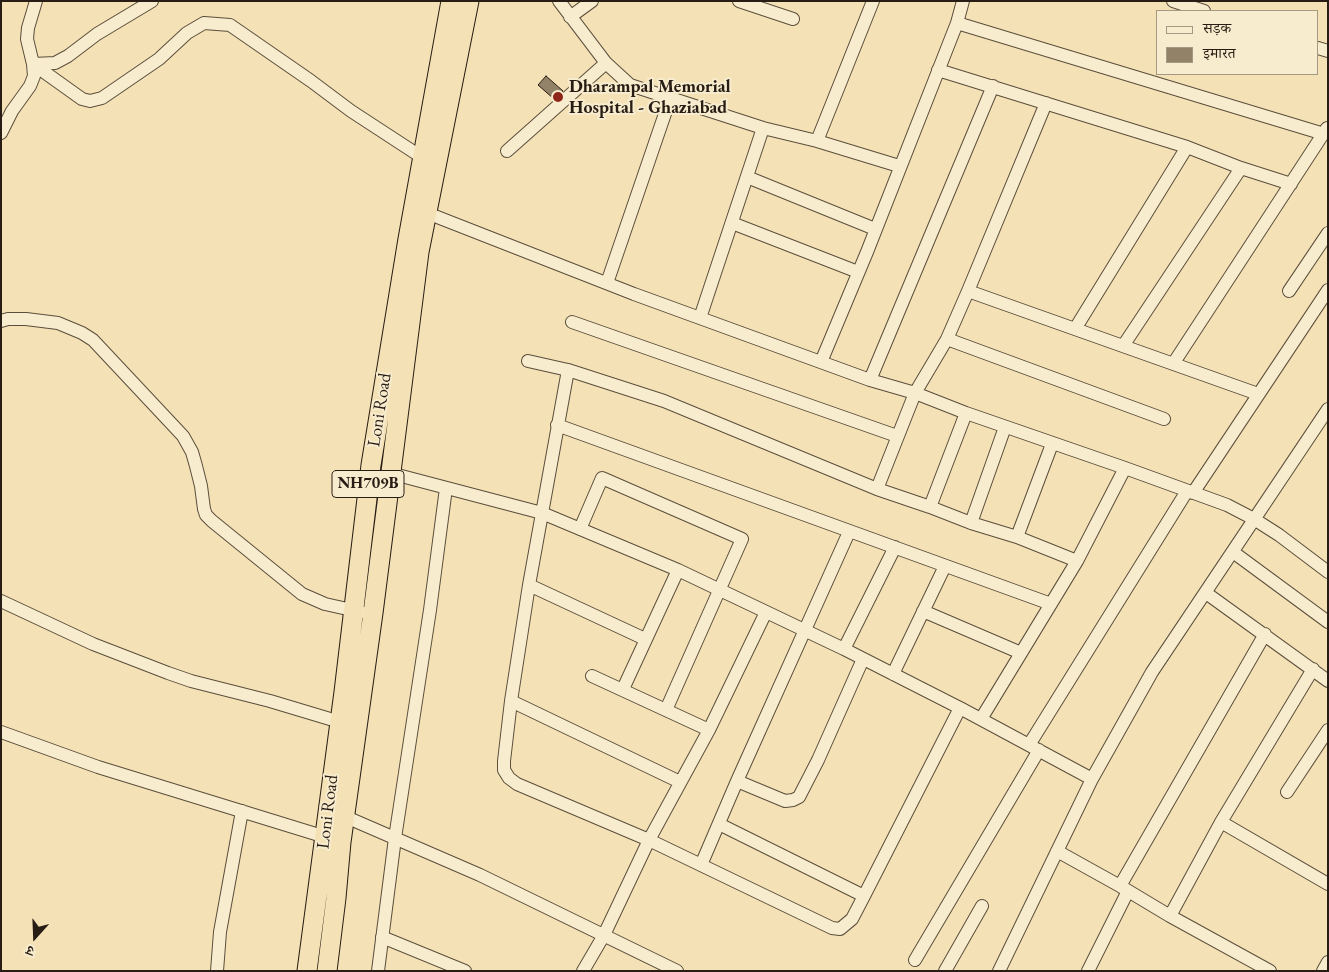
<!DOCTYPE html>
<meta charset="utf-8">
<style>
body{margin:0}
#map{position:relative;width:1329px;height:972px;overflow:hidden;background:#f4e1b5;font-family:"EB Garamond","Noto Serif Devanagari",serif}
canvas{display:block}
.frame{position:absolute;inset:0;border:2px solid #281d14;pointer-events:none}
.legend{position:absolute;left:1156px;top:10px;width:162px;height:65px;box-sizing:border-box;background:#f8eccf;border:1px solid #a59984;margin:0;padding:6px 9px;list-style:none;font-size:15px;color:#281d14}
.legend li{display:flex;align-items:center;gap:10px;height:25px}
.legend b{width:25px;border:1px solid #a59984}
.north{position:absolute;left:10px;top:912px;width:50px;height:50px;-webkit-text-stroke:4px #f8eccf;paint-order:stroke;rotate:200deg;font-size:14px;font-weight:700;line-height:20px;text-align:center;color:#281d14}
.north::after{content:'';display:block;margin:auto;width:18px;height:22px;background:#281d14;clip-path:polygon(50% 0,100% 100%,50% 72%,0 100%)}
</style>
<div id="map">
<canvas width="1329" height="972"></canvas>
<div class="frame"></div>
<ul class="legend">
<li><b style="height:6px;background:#f8eccf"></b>सड़क</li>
<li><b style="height:14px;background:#928368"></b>इमारत</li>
</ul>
<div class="north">उ</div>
</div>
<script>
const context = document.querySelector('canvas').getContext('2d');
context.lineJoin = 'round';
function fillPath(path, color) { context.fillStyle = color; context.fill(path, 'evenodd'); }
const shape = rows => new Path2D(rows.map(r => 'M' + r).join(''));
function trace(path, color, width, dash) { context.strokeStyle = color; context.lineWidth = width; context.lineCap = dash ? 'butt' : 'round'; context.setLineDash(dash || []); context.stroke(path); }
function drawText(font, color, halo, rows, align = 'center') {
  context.font = font + ' "EB Garamond",serif'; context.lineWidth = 4; context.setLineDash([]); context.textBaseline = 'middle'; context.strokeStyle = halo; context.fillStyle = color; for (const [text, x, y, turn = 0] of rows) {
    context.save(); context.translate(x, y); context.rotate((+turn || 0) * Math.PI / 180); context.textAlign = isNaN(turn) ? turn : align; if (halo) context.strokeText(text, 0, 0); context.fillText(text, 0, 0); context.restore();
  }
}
const building = shape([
 [546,76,563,91,554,99,538,85,546,76]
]);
fillPath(building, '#928368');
trace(building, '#281d14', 1);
const minor = shape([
 [152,1,97,34,68,56,55,63,33,64,82,99,90,101,102,98,159,59,187,33,204,23,230,25,311,81,351,111,423,158],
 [559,1,606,63,630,85,763,128,817,141,899,166],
 [739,1,793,19],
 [1173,1,1204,11],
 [570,17,592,1],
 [957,23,1324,134],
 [1318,48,1328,51],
 [938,70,1187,147,1241,168,1291,184],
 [1,133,12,111,30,86,34,76,33,64,27,39,28,28,36,1],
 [817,141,873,1],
 [507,151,606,63],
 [747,177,875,229],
 [427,213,634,294,870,380,915,393,966,413,1125,468,1227,505,1254,519,1279,535,1328,572],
 [732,223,858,272],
 [607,283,670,99],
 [968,291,1258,394],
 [1289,291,1328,233],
 [700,318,763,128],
 [1,321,8,319,26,319,58,323,82,333,93,340,183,436,192,452,196,466,201,486,204,509,206,515,212,521,302,594,325,604,361,612],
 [572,322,897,436],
 [1075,329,1187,147],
 [947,339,1164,419],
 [1123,346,1241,168],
 [528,361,568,370,664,401,877,489,930,507,971,523,1017,537,1077,561],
 [821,362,867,252,957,23,963,1],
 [1173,364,1327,128],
 [568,370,529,585,511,701,504,761,504,770,509,778,517,784,649,840,832,928,840,929,852,919,864,896,960,708],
 [870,380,993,86],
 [557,425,1051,604],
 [390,473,542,513,678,570,844,649,960,708,1092,779],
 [877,489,915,393,947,339,968,291,1046,103],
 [1193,493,1328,290],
 [930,507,966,413],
 [971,523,1005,427],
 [580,529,602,478,742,539,666,710],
 [1017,537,1052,444],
 [1233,552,1328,622],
 [529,585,645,639],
 [1206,593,1328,681],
 [1,601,93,644,168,673,191,681,270,701,340,722],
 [923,611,1021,653],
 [844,649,895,547],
 [893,674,945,566],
 [592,676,709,730],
 [623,689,678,570],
 [511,701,680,782],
 [981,719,1077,561,1125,468],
 [1,732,98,767,332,839],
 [1029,745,1187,491],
 [737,781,785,801,793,800,799,797,818,760,863,659],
 [1287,792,1328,730],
 [339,814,480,875,677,971],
 [1221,822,1328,884],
 [719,824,864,896],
 [1057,851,1120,886,1170,916,1270,971],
 [701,865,737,781,849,532],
 [1120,886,1265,634],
 [1170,916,1221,822,1313,669],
 [382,937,465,971],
 [915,960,1039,750],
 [217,971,220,932,242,811],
 [378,971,395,838,430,610,446,488],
 [583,971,604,935,649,840,709,730,766,612],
 [945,971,982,906],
 [999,971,1092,779,1152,672,1328,409],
 [1088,971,1128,891],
 [1323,971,1328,962]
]);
const highway = shape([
 [307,971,344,692,371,465,408,239,451,1],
 [327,971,336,898,341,842,373,613,419,252,469,1]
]);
trace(minor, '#5b4e3c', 14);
trace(highway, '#281d14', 21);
trace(minor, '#f8eccf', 12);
trace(highway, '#f4e1b5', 19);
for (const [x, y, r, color] of [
 [558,97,6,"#8f2418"]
]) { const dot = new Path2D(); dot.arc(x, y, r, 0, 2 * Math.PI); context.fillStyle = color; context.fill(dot); trace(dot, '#f8eccf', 2); }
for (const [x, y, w] of [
 [368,484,72]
]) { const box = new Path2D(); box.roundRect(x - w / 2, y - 13.5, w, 27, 4); context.fillStyle = '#f8eccf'; context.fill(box); trace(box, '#281d14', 1); }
drawText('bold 16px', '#281d14', null, [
 ["NH709B",368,484]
]);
drawText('bold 18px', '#281d14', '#f8eccf', [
 ["Dharampal Memorial",569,87],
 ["Hospital - Ghaziabad",569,108]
], 'left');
drawText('18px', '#281d14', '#f8eccf', [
 ["Loni Road",380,410,-81],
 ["Loni Road",328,812,-83]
]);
</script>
